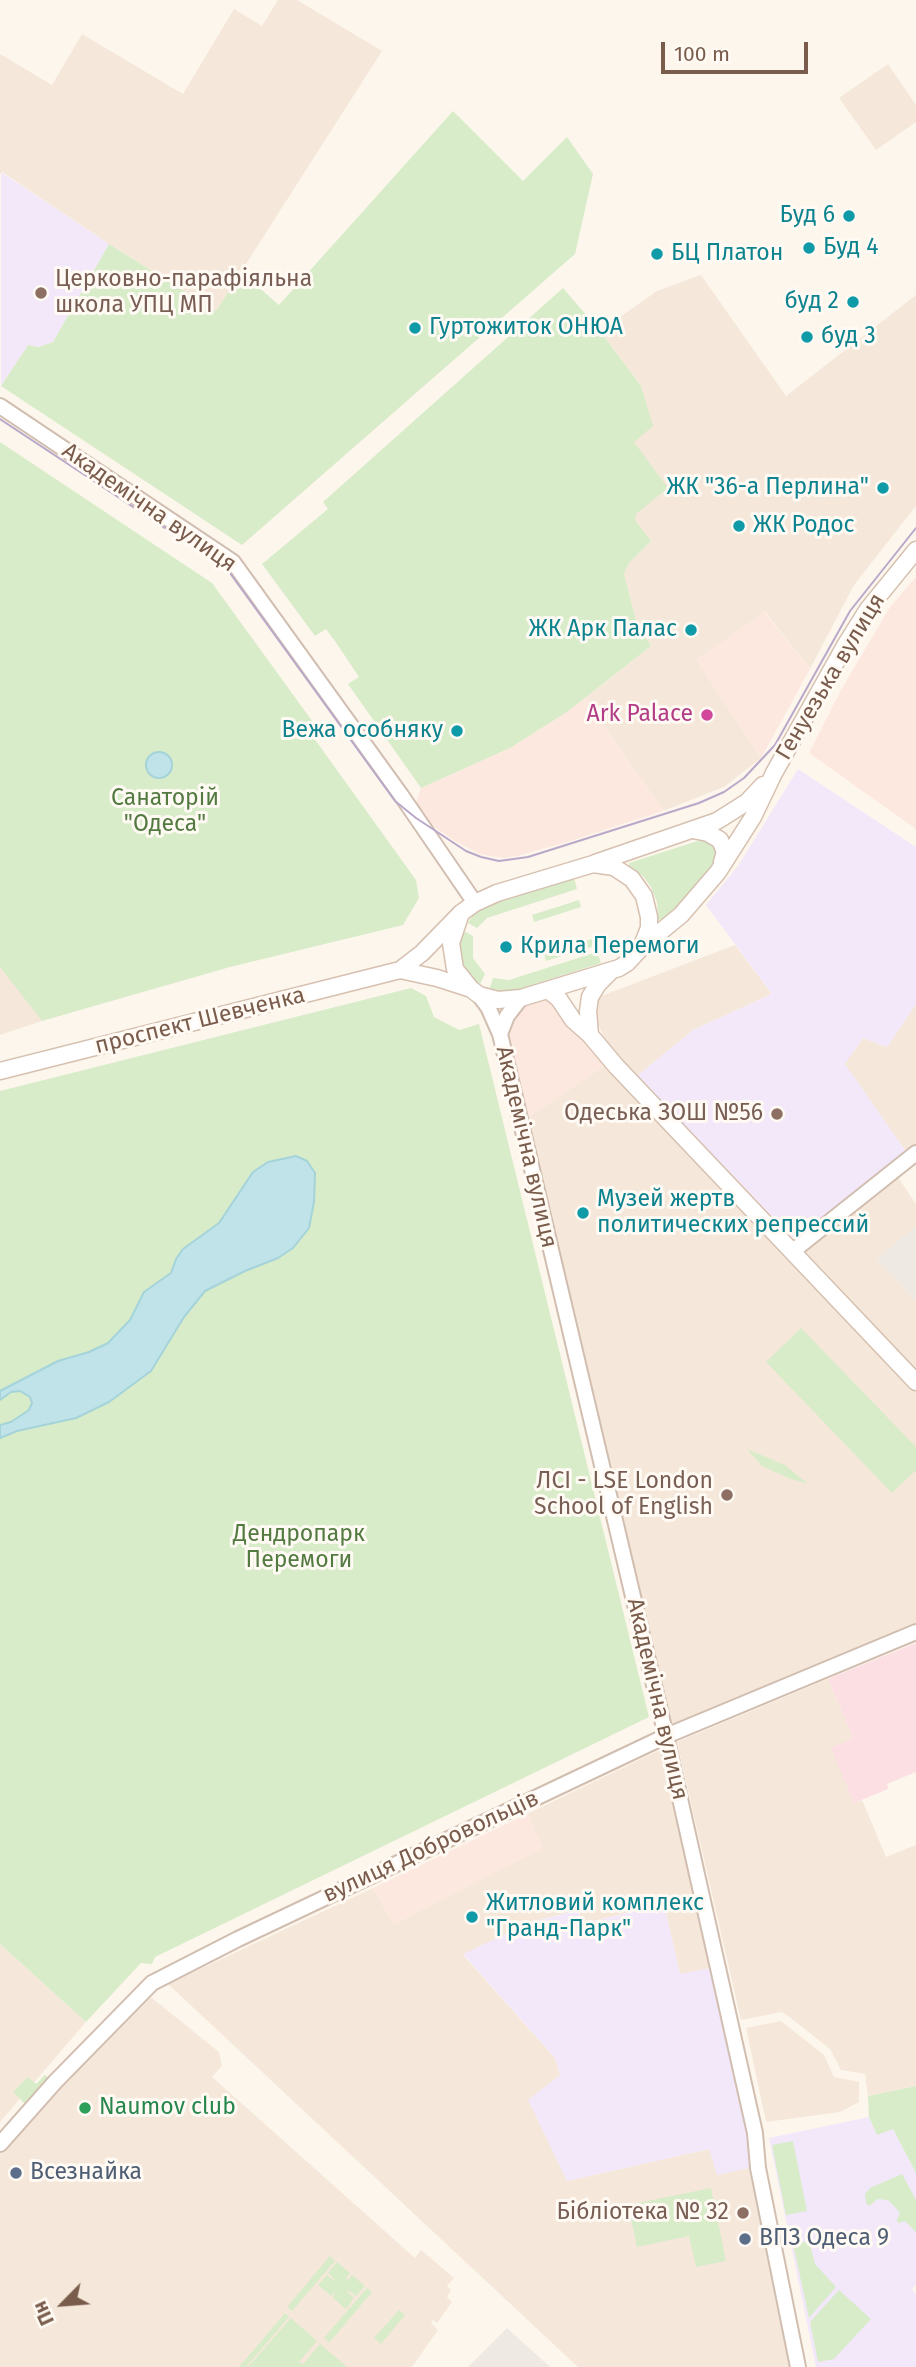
<!DOCTYPE html>
<meta charset="utf-8">
<style>
body{margin:0}
#map{position:relative;width:916px;height:2367px;overflow:hidden;background:#fdf6ec;font-family:"Fira Sans",sans-serif}
canvas{display:block}
.north{position:absolute;left:28px;top:2269px;width:70px;height:70px;-webkit-text-stroke:5px #fffaf3;paint-order:stroke;rotate:245deg;font-size:19px;font-weight:700;line-height:28px;text-align:center;color:#7a5c4d}
.north::after{content:'';display:block;margin:auto;width:24px;height:32px;background:#7a5c4d;clip-path:polygon(50% 0,100% 100%,50% 72%,0 100%)}
.scale{position:absolute;left:661px;top:42px;width:147px;height:32px;box-sizing:border-box;border:4px solid #7a5c4d;border-top:0;padding-left:9px;font-size:21px;line-height:24px;white-space:nowrap;color:#7a5c4d;-webkit-text-stroke:5px #fffaf3;paint-order:stroke}
</style>
<div id="map">
<canvas width="916" height="2367"></canvas>
<div class="north">Пн</div>
<div class="scale">100 m</div>
</div>
<script>
const context = document.querySelector('canvas').getContext('2d');
context.lineJoin = 'round';
function fillPath(path, color) { context.fillStyle = color; context.fill(path, 'evenodd'); }
const shape = rows => new Path2D(rows.map(r => 'M' + r).join(''));
function trace(path, color, width, dash) { context.strokeStyle = color; context.lineWidth = width; context.lineCap = dash ? 'butt' : 'round'; context.setLineDash(dash || []); context.stroke(path); }
function drawText(font, color, halo, rows, align = 'center') {
  context.font = font + ' "Fira Sans",sans-serif'; context.lineWidth = 6; context.setLineDash([]); context.textBaseline = 'middle'; context.strokeStyle = halo; context.fillStyle = color; for (const [text, x, y, turn = 0] of rows) {
    context.save(); context.translate(x, y); context.rotate((+turn || 0) * Math.PI / 180); context.textAlign = isNaN(turn) ? turn : align; if (halo) context.strokeText(text, 0, 0); context.fillText(text, 0, 0); context.restore();
  }
}
fillPath(shape([
 [278,0,297,0,382,51,216,311,109,244,2,172,0,174,0,54,52,85,82,34,183,94,234,9,262,26],
 [888,64,916,105,916,122,876,150,839,98],
 [701,275,786,396,916,295,916,506,854,585,810,669,765,612,697,660,761,758,724,787,663,811,585,698,651,646,637,624,624,574,629,563,651,541,635,520,634,442,641,386,600,331,657,291],
 [735,945,772,994,693,1030,637,1076,607,1043,597,1022,596,998],
 [0,967,11,979,42,1021,0,1035],
 [916,1004,916,1145,907,1153,844,1064,863,1038,887,1047],
 [608,1063,916,1388,916,1624,671,1726,525,1119],
 [897,1176,916,1204,916,1226,877,1259,916,1301,916,1369,804,1250],
 [828,1679,853,1738,855,1803,862,1800,886,1857,916,1845,916,2086,868,2096,865,2074,841,2070,830,2049,787,2015,782,2012,741,2020,677,1742],
 [660,1750,710,1968,680,1975,664,1904,581,1924,578,1910,531,1922,463,1955,555,2058,561,2075,567,2181,709,2149,754,2167,795,2367,578,2367,168,1984,373,1888,394,1924,542,1848,527,1814],
 [0,1944,86,2022,0,2122],
 [147,1994,219,2052,222,2066,212,2077,415,2258,421,2250,454,2278,447,2286,451,2290,447,2297,452,2302,437,2323,433,2320,431,2323,438,2330,412,2367,0,2367,0,2154],
 [781,2021,824,2055,834,2077,859,2082,859,2102,840,2112,766,2122,746,2028]
]), '#f5e8da');
fillPath(shape([
 [916,577,916,829,809,753,841,690,890,607],
 [764,612,810,669,761,758,697,660],
 [585,698,663,811,567,842,517,856,503,858,480,854,455,841,433,826,416,803,421,788,510,748,567,712],
 [552,996,608,1063,525,1119,506,1048,506,1022,521,1004],
 [527,1814,543,1848,394,1924,373,1888]
]), '#fde8e0');
fillPath(shape([
 [916,1226,916,1301,877,1259],
 [507,2328,550,2367,468,2367]
]), '#efe9e4');
fillPath(shape([
 [1,172,109,244,53,342,39,347,28,345,1,386],
 [798,769,916,847,916,1004,887,1047,863,1038,845,1064,907,1153,796,1241,637,1076,693,1030,772,994,706,905,738,866],
 [664,1904,680,1974,710,1968,754,2167,717,2175,709,2149,567,2181,528,2100,560,2075,555,2058,463,1954,531,1922,579,1910,582,1924],
 [869,2117,877,2134,893,2129,916,2173,916,2285,912,2289,916,2295,916,2367,816,2367,769,2138]
]), '#f3e8fa');
fillPath(shape([
 [916,1643,916,1772,887,1784,888,1789,854,1803,831,1748,853,1738,828,1679]
]), '#fbdfe3');
fillPath(shape([
 [453,111,523,181,567,137,593,174,575,254,242,545,1,386,28,345,39,347,53,342,109,244,216,311,241,272,279,305],
 [563,288,600,331,641,386,653,426,634,442,668,488,636,514,635,520,651,541,629,563,624,574,637,624,651,646,567,712,510,748,421,788,348,684,359,677,337,644,326,629,315,636,262,564,328,509,323,502],
 [0,442,212,583,318,729,311,734,416,880,419,898,403,925,230,967,42,1021,0,967],
 [704,839,718,845,717,860,706,878,661,921,658,919,657,902,651,887,643,876,629,866,629,863],
 [574,877,577,889,487,918,477,928,468,923,473,915,486,906],
 [579,900,581,907,534,922,532,915],
 [462,930,473,936,473,958,485,974,480,984,470,976,462,961,459,946],
 [592,939,594,946,546,961,544,954],
 [597,952,601,963,513,991,500,991,490,988,493,978,509,980],
 [411,988,426,996,434,1017,459,1030,479,1024,649,1717,155,1957,152,1964,141,1963,86,2022,0,1944,0,1091],
 [801,1328,916,1447,916,1470,892,1493,766,1362],
 [747,1449,785,1465,808,1484,791,1479,762,1466],
 [45,2075,50,2079,25,2104,13,2092,28,2077,36,2084],
 [916,2086,916,2173,893,2129,877,2135,869,2117,868,2096],
 [793,2141,807,2211,786,2215,772,2145],
 [902,2174,916,2200,916,2232,905,2221,898,2223,897,2220,900,2214,897,2209,888,2200,878,2199,869,2206,866,2203,865,2194,870,2188],
 [711,2188,726,2261,696,2267,689,2236,637,2247,628,2205],
 [809,2241,815,2264,836,2287,809,2318,793,2244],
 [330,2256,335,2261,292,2311,287,2307],
 [337,2262,350,2273,346,2278,348,2280,352,2275,365,2286,356,2296,349,2291,347,2292,354,2298,346,2309,333,2298,335,2292,331,2296,318,2285,327,2275,334,2281,335,2280,328,2273],
 [367,2288,372,2292,329,2343,324,2338],
 [839,2290,871,2319,834,2359,818,2362,810,2322],
 [399,2310,405,2315,381,2344,374,2338],
 [285,2313,289,2317,246,2367,239,2367],
 [291,2318,317,2341,299,2362,303,2364,320,2344,347,2367,248,2367]
]), '#d8ecc9');
const water = shape([
 '146 765a13 13 0 1 1 26 0a13 13 0 1 1-26 0Z',
 [296,1156,307,1161,315,1173,314,1202,309,1228,293,1248,278,1258,245,1271,205,1291,184,1317,151,1371,109,1402,76,1418,17,1431,0,1438,0,1425,11,1422,29,1410,32,1403,30,1397,20,1391,11,1392,0,1400,0,1391,58,1361,89,1352,108,1343,130,1320,144,1292,171,1273,176,1259,183,1249,219,1223,253,1172,268,1162,296,1156]
]);
fillPath(water, '#bfe3e8');
trace(water, '#a5d3da', 2);
const tertiary = shape([
 [0,406,233,562,401,795,475,903],
 [479,995,488,1007,500,1034,666,1736,755,2133,758,2168,798,2367],
 [500,1034,507,1016,521,998],
 [793,1251,916,1153],
 [0,2144,55,2082,152,1983,238,1939,666,1736,916,1632]
]);
const secondary = shape([
 [693,830,708,833,720,840,725,852,722,862],
 [595,863,717,821,747,802,763,785],
 [643,946,681,915,718,872,753,817,774,773,846,644,868,609,916,550],
 [400,970,437,978,468,988],
 [548,990,559,999,573,1020,590,1035,616,1066,916,1382],
 [590,1035,588,1011,590,997,598,984,610,972],
 [0,1071,400,970,422,953,461,913,475,903,497,893,593,864,614,867,632,879,644,896,649,917,649,928,641,948,627,963,619,968,521,998,498,1000,479,995,471,989,455,969,451,943,461,913]
]);
trace(tertiary, '#d1beb0', 18);
trace(secondary, '#d6c0b0', 19);
trace(tertiary, '#fff', 14);
trace(secondary, '#fff', 16);
trace(shape([
 [0,419,227,569,395,801,416,818,466,851,481,857,499,861,528,857,699,803,724,792,744,778,775,745,850,611,916,528]
]), '#b9a8c9', 2);
for (const [x, y, r, color] of [
 [849,216,7,"#0f9aa8"],
 [809,248,7,"#0f9aa8"],
 [657,254,7,"#0f9aa8"],
 [41,293,7,"#8d6e63"],
 [853,302,7,"#0f9aa8"],
 [415,328,7,"#0f9aa8"],
 [807,337,7,"#0f9aa8"],
 [883,488,7,"#0f9aa8"],
 [739,526,7,"#0f9aa8"],
 [691,630,7,"#0f9aa8"],
 [707,715,7,"#d1479c"],
 [457,731,7,"#0f9aa8"],
 [506,947,7,"#0f9aa8"],
 [777,1114,7,"#8d6e63"],
 [583,1213,7,"#0f9aa8"],
 [727,1495,7,"#8d6e63"],
 [472,1917,7,"#0f9aa8"],
 [85,2108,7,"#2e9e5b"],
 [16,2173,7,"#5c6f8a"],
 [743,2213,7,"#8d6e63"],
 [745,2239,7,"#5c6f8a"]
]) { const dot = new Path2D(); dot.arc(x, y, r, 0, 2 * Math.PI); context.fillStyle = color; context.fill(dot); trace(dot, '#fffaf3', 2.5); }
drawText('23px', '#0d838f', '#fffaf3', [
 ["Буд 6",835,216,"right"],
 ["Буд 4",823,248],
 ["БЦ Платон",671,254],
 ["буд 2",839,302,"right"],
 ["Гуртожиток ОНЮА",429,328],
 ["буд 3",821,337],
 ["ЖК \"36-а Перлина\"",869,488,"right"],
 ["ЖК Родос",753,526],
 ["ЖК Арк Палас",677,630,"right"],
 ["Вежа особняку",443,731,"right"],
 ["Крила Перемоги",520,947],
 ["Музей жертв",597,1200],
 ["политических репрессий",597,1226],
 ["Житловий комплекс",486,1904],
 ["\"Гранд-Парк\"",486,1930]
], 'left');
drawText('23px', '#785e54', '#fffaf3', [
 ["Церковно-парафіяльна",55,280,"left"],
 ["школа УПЦ МП",55,306,"left"],
 ["Одеська ЗОШ №56",763,1114],
 ["ЛСІ - LSE London",713,1482],
 ["School of English",713,1508],
 ["Бібліотека № 32",729,2213]
], 'right');
drawText('23px', '#7a5c4d', '#fffaf3', [
 ["Академічна вулиця",149,508,35],
 ["Генуезька вулиця",831,677,-59],
 ["проспект Шевченка",200,1021,-14],
 ["Академічна вулиця",526,1147,77],
 ["Академічна вулиця",657,1699,77],
 ["вулиця Добровольців",431,1847,-25]
]);
drawText('23px', '#b23c85', '#fffaf3', [
 ["Ark Palace",693,715]
], 'right');
drawText('23px', '#537a41', '#fffaf3', [
 ["Санаторій",165,799],
 ["\"Одеса\"",165,825],
 ["Дендропарк",299,1535],
 ["Перемоги",299,1561]
]);
drawText('23px', '#27864d', '#fffaf3', [
 ["Naumov club",99,2108]
], 'left');
drawText('23px', '#4e5e75', '#fffaf3', [
 ["Всезнайка",30,2173],
 ["ВПЗ Одеса 9",759,2239]
], 'left');
</script>
